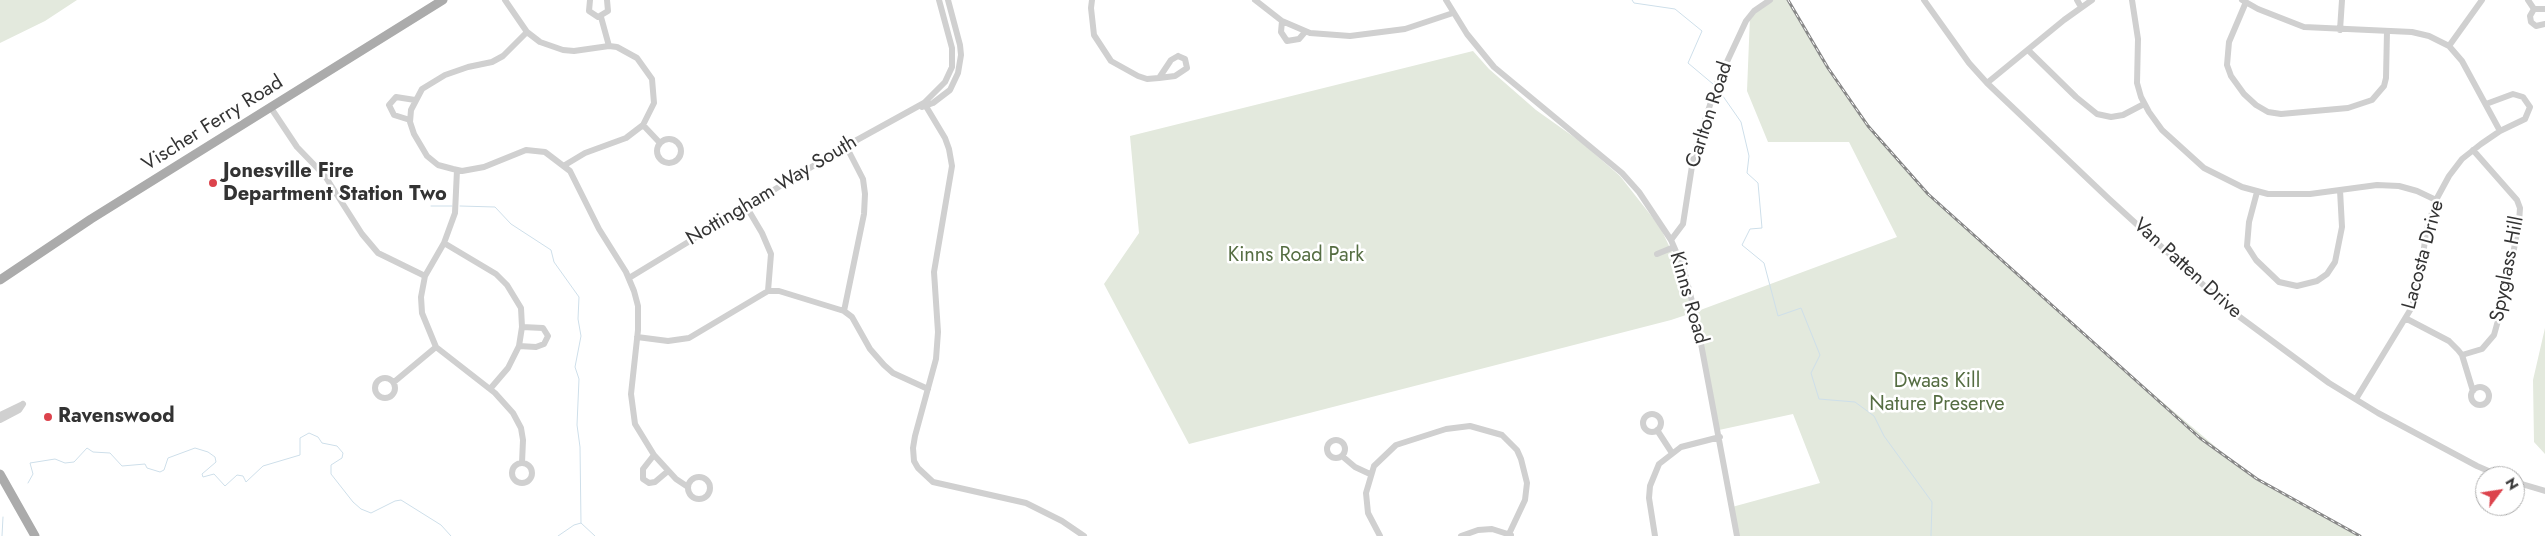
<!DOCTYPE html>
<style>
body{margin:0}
#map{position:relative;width:2545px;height:536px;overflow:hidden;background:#fff;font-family:Jost,sans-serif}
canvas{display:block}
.north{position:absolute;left:2475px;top:466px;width:50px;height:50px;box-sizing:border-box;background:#fff;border:1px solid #adadad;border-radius:50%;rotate:59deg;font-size:14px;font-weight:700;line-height:20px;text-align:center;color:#333}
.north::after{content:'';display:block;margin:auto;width:18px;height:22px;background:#dc434c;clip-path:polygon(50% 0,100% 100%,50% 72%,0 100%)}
</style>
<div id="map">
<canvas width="2545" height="536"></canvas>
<div class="north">N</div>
</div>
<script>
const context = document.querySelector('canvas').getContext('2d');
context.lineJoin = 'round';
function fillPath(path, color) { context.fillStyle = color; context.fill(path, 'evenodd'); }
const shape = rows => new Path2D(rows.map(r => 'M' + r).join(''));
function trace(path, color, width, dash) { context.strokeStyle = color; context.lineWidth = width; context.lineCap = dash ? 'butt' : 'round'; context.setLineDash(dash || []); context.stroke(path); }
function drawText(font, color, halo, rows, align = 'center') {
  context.font = font + ' Jost,sans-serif'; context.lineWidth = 5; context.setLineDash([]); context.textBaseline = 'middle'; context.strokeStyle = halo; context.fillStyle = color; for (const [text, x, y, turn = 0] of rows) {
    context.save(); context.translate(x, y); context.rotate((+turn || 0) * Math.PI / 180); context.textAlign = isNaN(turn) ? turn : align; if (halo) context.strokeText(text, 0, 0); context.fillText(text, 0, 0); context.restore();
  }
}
fillPath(shape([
 [0,0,77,0,45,21,0,43],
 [1771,0,1787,0,1825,64,1886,148,1924,190,2094,344,2243,470,2359,536,1737,536,1732,507,1820,483,1793,414,1719,430,1695,312,1897,237,1849,142,1768,142,1747,91,1750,16],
 [1473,51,1489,69,1536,110,1581,142,1620,176,1660,227,1682,273,1692,313,1671,320,1189,444,1104,284,1139,233,1130,136],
 [2545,328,2545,454,2534,442,2533,380]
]), '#e3e9dd');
trace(shape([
 [1632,0,1634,3,1675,9,1702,31,1688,63,1713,84],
 [1718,89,1741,122,1749,156,1747,173,1758,183,1762,228,1750,229,1742,245,1764,263,1778,316,1801,308,1820,355,1811,373,1819,399,1855,402,1874,416,1884,436,1932,502,1931,536],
 [431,206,452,206],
 [460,206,495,207,511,224,551,250,554,262,579,297,578,319,581,336,575,367,579,379,577,425,580,447,581,523],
 [28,483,33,474,30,463,55,459,65,463,74,462,87,448,93,452,110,453,122,466,145,464,147,468,160,472,164,470,168,458,195,448,208,452,215,457,216,462,202,474,203,477,214,474,225,486,237,475,243,476,246,482,263,466,300,455,300,438,309,433,318,437,322,443,337,446,343,453,342,458,331,465,331,474,353,502,361,509,371,513,395,501,401,500,441,525,451,536],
 [2,536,3,517],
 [558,536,574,525,581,523,595,536]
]), '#cedfea', 1);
trace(shape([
 [505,0,527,32,540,42,563,50,574,51,609,46,617,47,637,58,652,79,654,103,643,125,626,138,585,153,565,165],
 [590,0,589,11,598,17,608,11,607,0],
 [1092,0,1091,8,1094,35,1111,61,1138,76,1147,79,1159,78],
 [1255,0,1282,21,1281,32,1287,41,1299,39,1305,32],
 [1446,0,1467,34,1494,67,1622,173,1639,192,1671,240,1684,270,1696,317,1737,536],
 [1924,0,1969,63,1987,83,2109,199,2233,312,2329,383,2378,413,2477,466,2500,476],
 [2077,0,2081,7],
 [2132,0,2138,39,2137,83,2141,97,2149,112,2162,130,2204,168,2242,187,2268,194,2310,194,2377,185,2399,186,2417,191,2436,200],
 [2242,0,2258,9,2304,27,2412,32,2429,36,2449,46,2462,61,2500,131],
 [2528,0,2534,9],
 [2246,2,2229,42,2227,65,2231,76,2244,94,2256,105,2268,112,2281,114,2348,108,2372,100,2384,86,2386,78,2387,31],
 [2545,9,2534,9,2530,16,2531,22,2536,26,2545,24],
 [601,17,609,46],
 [1282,21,1310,33,1350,36,1405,29,1453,13],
 [2340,30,2342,0],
 [527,32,503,56,492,62,468,67,445,75,422,89,411,110,410,122,414,134,427,156,438,165,453,169,462,171,484,167,526,150,545,152,570,171,599,229,626,272,634,291,638,306,638,330,631,394,635,424,654,455,676,479,688,487],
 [2449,46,2482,0],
 [2028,50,2076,97,2097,114,2111,117,2123,115,2144,104],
 [1178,56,1185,59,1187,68,1175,76,1159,78,1171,60,1178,56],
 [1987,83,2064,20,2092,0],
 [924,103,945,138,949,149,952,166,934,272,938,332,936,359,915,436,913,448,914,461,918,468,933,482,1026,503,1062,521,1084,536],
 [922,107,933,103,950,90,958,73,961,55,960,45,948,0],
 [271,108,297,147,325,176,362,234,378,253,425,276],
 [410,120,394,115,389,105,396,97,415,100],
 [643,125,660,143],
 '657 151a12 12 0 1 1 24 0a12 12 0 1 1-24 0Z',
 [457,170,455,213,444,243,425,276,421,297,422,313,436,347,495,393,513,413,521,428,523,440,522,463],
 [2257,192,2249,222,2247,246,2256,260,2279,282,2297,286,2317,281,2327,274,2335,262,2342,227,2340,190],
 [746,206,762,233,771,254,768,291],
 [1671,240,1683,224,1694,153,1718,81,1746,21,1754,11,1770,0],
 [444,243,496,274,507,285,521,308,522,327,519,346,508,368,490,389],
 [1657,254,1674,247],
 [629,278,846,146,924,103,945,82,952,67,952,48,939,0],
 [844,311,864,214,865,194,863,179,846,146],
 [2407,319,2449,341,2458,350,2462,355,2473,391],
 [637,337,668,341,689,338,768,291,779,291,844,311,852,317,870,349,884,365,893,373,928,389],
 [519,346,536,347,544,344,548,336,543,328,522,327],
 [2462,355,2482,349,2494,335,2506,292,2519,222,2520,208,2517,200,2473,150],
 '375 388a10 10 0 1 1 20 0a10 10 0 1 1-20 0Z',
 [394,382,436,347],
 '2471 396a9 9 0 1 1 18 0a9 9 0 1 1-18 0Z',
 [2356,399,2412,307,2421,272,2426,232,2436,200,2449,176,2462,159,2481,144,2500,131,2525,119,2530,107,2523,97,2513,94,2486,104],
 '1643 423a9 9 0 1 1 18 0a9 9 0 1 1-18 0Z',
 [0,415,23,404],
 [0,420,19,410,23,404],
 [1657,430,1672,453],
 '1327 449a9 9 0 1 1 18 0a9 9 0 1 1-18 0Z',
 [654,455,643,469,643,479,649,483,655,482,668,471],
 [1342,456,1355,467,1370,474],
 '512 473a10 10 0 1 1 20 0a10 10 0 1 1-20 0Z',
 '688 488a11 11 0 1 1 22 0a11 11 0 1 1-22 0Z',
 [2515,482,2545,491],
 [1380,536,1368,513,1366,493,1374,466,1396,445,1446,429,1470,426,1502,435,1517,450,1521,459,1527,483,1525,500,1509,534],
 [1461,536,1478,530,1492,529,1511,535],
 [1655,536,1649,498,1650,486,1659,464,1681,447,1720,437]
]), '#d0d0d0', 6);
trace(shape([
 [0,280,91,219,443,0],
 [0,474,35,536]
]), '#ababab', 9);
const rail = shape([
 [1788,0,1828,68,1868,126,1928,194,2200,438,2257,479,2360,536]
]);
trace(rail, '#888', 3);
trace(rail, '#fff', 1, [4]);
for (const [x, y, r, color] of [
 [213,183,5,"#dc434c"],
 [48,417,5,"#dc434c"]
]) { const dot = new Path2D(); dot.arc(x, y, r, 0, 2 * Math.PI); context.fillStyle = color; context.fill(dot); trace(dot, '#fff', 2); }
drawText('20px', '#333', '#fff', [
 ["Carlton Road",1710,115,-72],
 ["Vischer Ferry Road",213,124,-32],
 ["Nottingham Way South",772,191,-31],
 ["Lacosta Drive",2424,255,-75],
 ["Van Patten Drive",2187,269,42],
 ["Spyglass Hill",2508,269,-79],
 ["Kinns Road",1688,298,74]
]);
drawText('bold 20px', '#333', '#fff', [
 ["Jonesville Fire",223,172],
 ["Department Station Two",223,195],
 ["Ravenswood",58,417]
], 'left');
drawText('20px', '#556d42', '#fff', [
 ["Kinns Road Park",1296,256],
 ["Dwaas Kill",1937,382],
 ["Nature Preserve",1937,405]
]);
</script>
